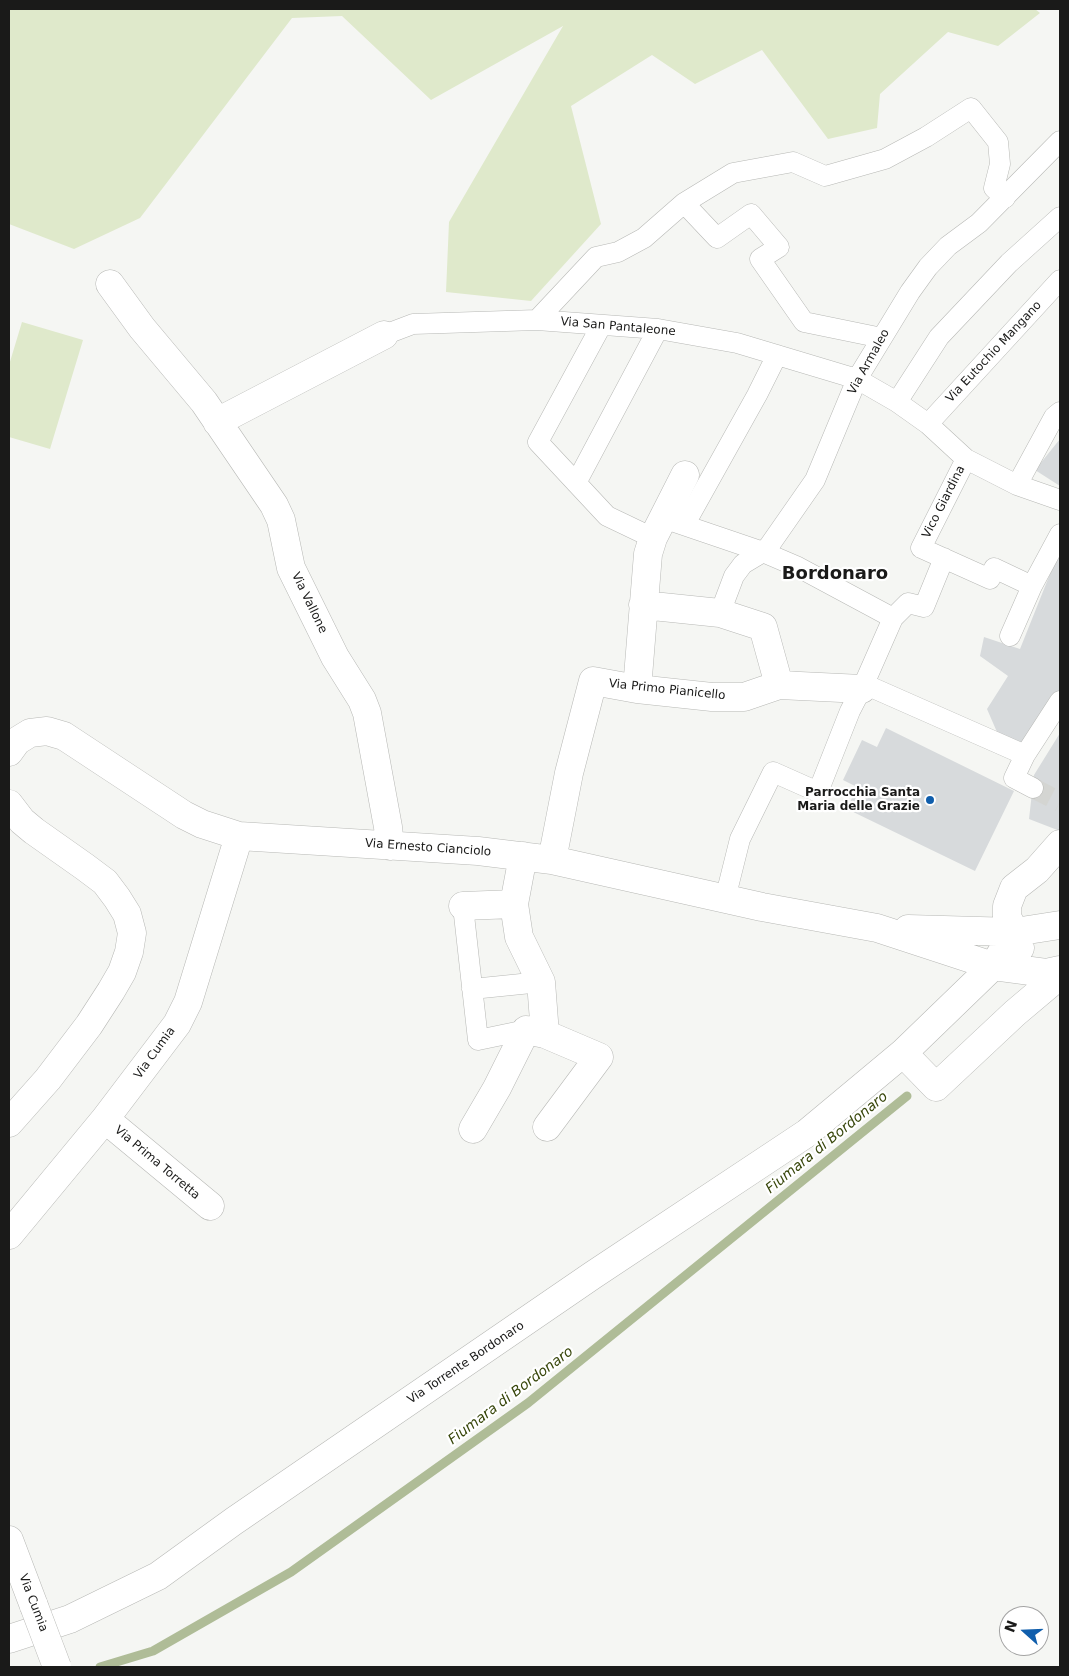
<!DOCTYPE html>
<style>
body{margin:0}
#map{position:relative;width:1069px;height:1676px;overflow:hidden;background:#f5f6f3;font-family:"DejaVu Sans",sans-serif}
canvas{display:block}
.frame{position:absolute;inset:0;border:10px solid #1a1a19;pointer-events:none}
.north{position:absolute;left:999px;top:1606px;width:50px;height:50px;box-sizing:border-box;background:#fff;border:1px solid #a3a3a3;border-radius:50%;rotate:290deg;font-size:14px;font-weight:700;line-height:20px;text-align:center;color:#1a1a19}
.north::after{content:'';display:block;margin:auto;width:18px;height:22px;background:#105eac;clip-path:polygon(50% 0,100% 100%,50% 72%,0 100%)}
</style>
<div id="map">
<canvas width="1069" height="1676"></canvas>
<div class="frame"></div>
<div class="north">N</div>
</div>
<script>
const context = document.querySelector('canvas').getContext('2d');
context.lineJoin = 'round';
function fillPath(path, color) { context.fillStyle = color; context.fill(path, 'evenodd'); }
const shape = rows => new Path2D(rows.map(r => 'M' + r).join(''));
function trace(path, color, width, dash) { context.strokeStyle = color; context.lineWidth = width; context.lineCap = dash ? 'butt' : 'round'; context.setLineDash(dash || []); context.stroke(path); }
function drawText(font, color, halo, rows, align = 'center') {
  context.font = font + ' "DejaVu Sans",sans-serif'; context.lineWidth = 4.5; context.setLineDash([]); context.textBaseline = 'middle'; context.strokeStyle = halo; context.fillStyle = color; for (const [text, x, y, turn = 0] of rows) {
    context.save(); context.translate(x, y); context.rotate((+turn || 0) * Math.PI / 180); context.textAlign = isNaN(turn) ? turn : align; if (halo) context.strokeText(text, 0, 0); context.fillText(text, 0, 0); context.restore();
  }
}
fillPath(shape([
 [9,9,1035,9,1040,13,998,46,948,32,880,94,877,128,828,139,762,50,695,84,652,55,571,106,601,224,531,301,446,292,449,222,563,26,431,100,342,16,292,18,140,218,74,249,9,224],
 [22,322,83,340,50,449,9,437,9,365]
]), '#dfe9cb');
trace(shape([
 [100,1667,153,1651,291,1572,528,1403,907,1096]
]), '#afbc97', 9);
fillPath(shape([
 [1060,439,1060,486,1035,470],
 [1060,549,1060,698,1025,751,1000,739,987,709,1008,676,980,656,984,637,1020,649],
 [886,728,1014,791,975,871,847,809,857,787,843,780,862,740,877,747],
 [1060,733,1060,831,1029,819,1034,775]
]), '#d7dadc');
trace(shape([
 [1033,788,1060,802]
]), '#d4d5d2', 20, [20, 10]);
const pedestrian = shape([
 [684,203,717,238,751,214,779,247,760,259,804,322,882,338],
 [537,320,596,257,618,252,644,238,684,203,733,173,793,162,825,176,885,159,926,137,971,108,998,142,1000,164,994,188,1005,198],
 [601,326,538,442,607,516,653,538],
 [384,335,413,324,537,320,658,329,737,343,857,379,897,402,928,424,966,459,1017,485,1060,500],
 [897,402,939,337,1009,263,1060,217],
 [928,424,1060,280],
 [966,459,921,548,990,579,994,568,1032,586],
 [576,483,658,329],
 [1017,485,1054,417,1060,412],
 [663,518,763,552,798,567,893,618],
 [685,524,757,395,777,355],
 [720,613,734,576,743,564,763,552,769,546,815,480,857,379,910,292,928,267,948,246,979,223,1060,141],
 [1010,636,1032,586,1060,534],
 [864,684,1025,755,1014,778,1033,788],
 [1025,755,1060,701],
 [725,899,740,839,773,772,818,792,850,711,864,684,893,618,908,603,924,607,944,558],
 [463,906,478,1040,526,1030],
 [472,989,541,982]
]);
const minor = shape([
 [110,284,142,328,204,402,274,505,281,520,291,568,335,657,362,700,367,713,388,827,390,846],
 [217,422,384,335],
 [643,605,720,613,763,627,779,685],
 [637,689,648,554,653,538,685,475],
 [9,752,17,741,30,733,47,731,64,736,184,815,202,824,239,836,478,851,552,860,762,907,877,928,993,966,1046,973,1060,970],
 [9,804,22,821,34,831,85,867,105,882,117,898,127,914,132,933,129,952,122,972,111,991,89,1025,48,1079,9,1123],
 [552,860,569,773,593,681,637,689,712,697,744,697,779,685,862,689],
 [463,906,514,904],
 [908,929,1015,932,1060,925],
 [1020,948,1015,932,1007,917,1007,906,1014,888,1037,870,1060,844],
 [545,1034,599,1057,547,1127],
 [903,1053,936,1087,1015,1013,1060,975],
 [105,1119,210,1206],
 [473,1129,497,1088,526,1030,545,1034,541,982,519,937,514,904,523,856],
 [9,1235,105,1119,177,1024,188,1002,239,836],
 [9,1540,34,1606],
 [9,1639,70,1619,158,1576,234,1521,593,1275,807,1133,903,1053,993,966,1015,932]
]);
trace(pedestrian, '#b7b8b5', 21);
trace(minor, '#b7b8b5', 29);
trace(pedestrian, '#fff', 20);
trace(minor, '#fff', 28);
const minorBridge = shape([
 [34,1606,57,1667]
]);
trace(minorBridge, '#b7b8b5', 29, []);
trace(minorBridge, '#fff', 28);
for (const [x, y, r, color] of [
 [930,800,5,"#105eac"]
]) { const dot = new Path2D(); dot.arc(x, y, r, 0, 2 * Math.PI); context.fillStyle = color; context.fill(dot); trace(dot, '#fff', 2); }
drawText('12px', '#1a1a19', '#fff', [
 ["Via San Pantaleone",618,327,5],
 ["Via Eutochio Mangano",994,352,-47],
 ["Via Armaleo",869,362,-61],
 ["Vico Giardina",944,502,-63],
 ["Via Vallone",309,603,64],
 ["Via Primo Pianicello",667,690,6],
 ["Via Ernesto Cianciolo",428,848,4],
 ["Via Cumia",155,1053,-54],
 ["Via Prima Torretta",157,1163,40],
 ["Via Torrente Bordonaro",466,1363,-34],
 ["Via Cumia",33,1603,69]
]);
drawText('bold 12px', '#1a1a19', '#fff', [
 ["Parrocchia Santa",920,793],
 ["Maria delle Grazie",920,807]
], 'right');
drawText('italic 14px', '#37460a', '#fff', [
 ["Fiumara di Bordonaro",827,1143,-39],
 ["Fiumara di Bordonaro",511,1396,-37]
]);
drawText('bold 18px', '#1a1a19', '#fff', [
 ["Bordonaro",835,574]
]);
</script>
